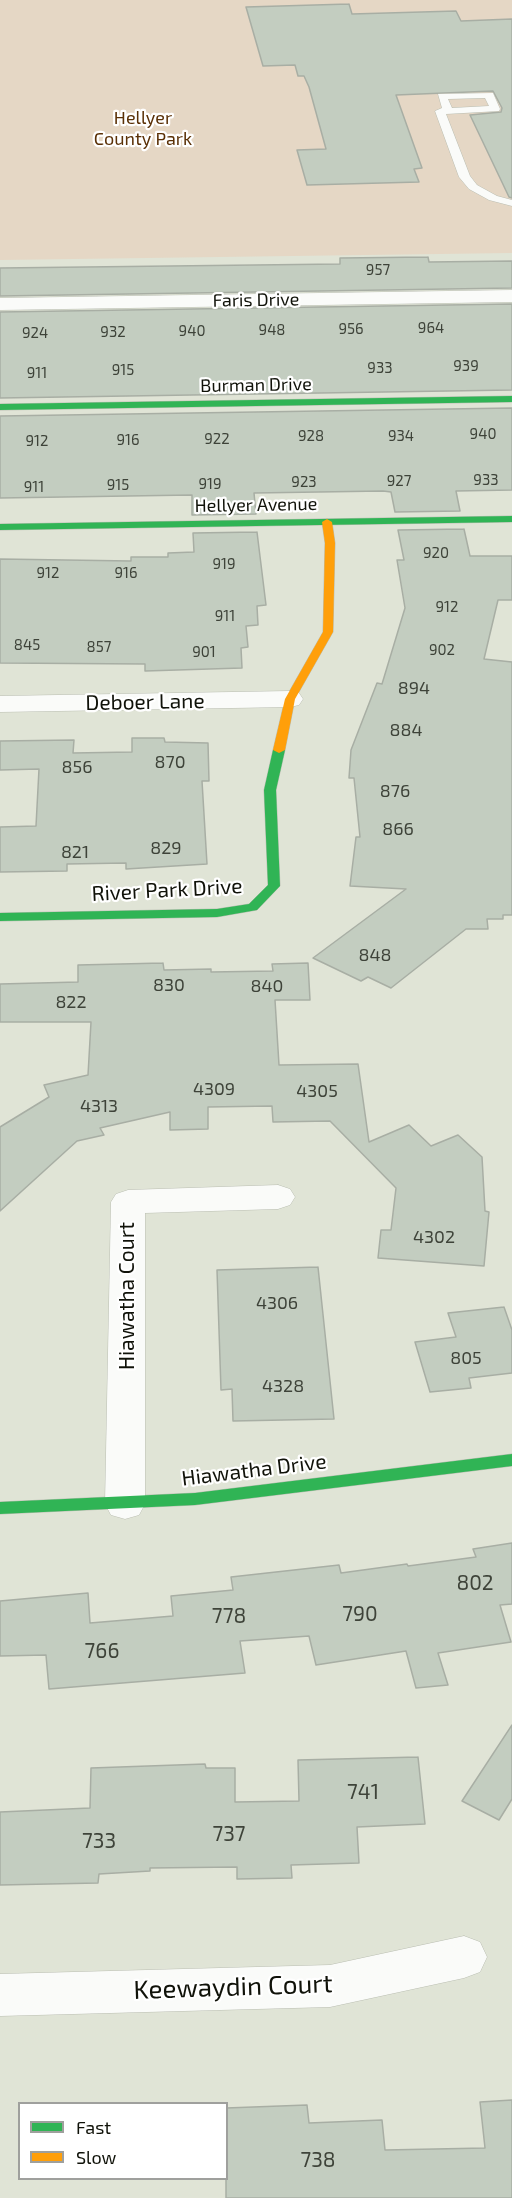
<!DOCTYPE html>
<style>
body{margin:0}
#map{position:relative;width:512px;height:2198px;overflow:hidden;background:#e0e4d6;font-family:"Exo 2",sans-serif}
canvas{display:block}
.legend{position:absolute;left:18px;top:2102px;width:210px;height:78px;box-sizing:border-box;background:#fff;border:2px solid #9fa09d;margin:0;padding:8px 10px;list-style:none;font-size:18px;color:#101209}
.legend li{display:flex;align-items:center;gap:12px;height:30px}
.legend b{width:30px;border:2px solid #9fa09d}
</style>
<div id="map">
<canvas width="512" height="2198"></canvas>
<ul class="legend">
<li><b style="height:8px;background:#30b455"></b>Fast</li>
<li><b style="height:8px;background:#ff9f0a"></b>Slow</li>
</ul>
</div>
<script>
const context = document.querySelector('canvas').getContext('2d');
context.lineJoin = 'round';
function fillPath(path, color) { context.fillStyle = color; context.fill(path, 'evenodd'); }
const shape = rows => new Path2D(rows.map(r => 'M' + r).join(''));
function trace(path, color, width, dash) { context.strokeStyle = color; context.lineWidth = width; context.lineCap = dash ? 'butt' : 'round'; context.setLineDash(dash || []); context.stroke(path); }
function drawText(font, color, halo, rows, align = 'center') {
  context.font = font + ' "Exo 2",sans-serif'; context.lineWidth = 4.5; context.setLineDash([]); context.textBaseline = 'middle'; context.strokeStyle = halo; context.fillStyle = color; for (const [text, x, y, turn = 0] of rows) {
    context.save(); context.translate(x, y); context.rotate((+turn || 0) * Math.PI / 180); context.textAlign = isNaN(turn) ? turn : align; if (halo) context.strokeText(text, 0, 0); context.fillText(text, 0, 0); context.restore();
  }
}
fillPath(shape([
 [0,0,512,0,512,253,0,260]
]), '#e5d7c5');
const building = shape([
 [349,4,352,14,456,11,461,21,512,19,512,198,509,197,470,115,501,112,502,108,493,91,396,95,422,168,414,169,419,182,307,185,297,150,326,149,309,87,304,76,298,76,295,65,263,66,246,7,349,4],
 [428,257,429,262,512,261,512,288,0,296,0,268,340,264,340,258,428,257],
 [512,304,512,390,0,398,0,312,512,304],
 [512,408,512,490,456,491,460,511,395,512,391,492,383,491,254,493,256,514,192,515,192,495,0,498,0,416,512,408],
 [464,529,470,556,512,556,512,600,498,600,484,659,512,662,512,915,503,915,503,919,487,919,488,929,466,929,391,988,368,977,361,981,313,958,406,889,350,886,356,837,360,837,354,778,349,778,351,750,377,683,382,684,405,608,397,560,404,560,398,530,464,529],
 [257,532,266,605,257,606,258,625,246,626,248,647,241,648,242,668,145,671,145,664,0,663,0,559,131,561,131,557,168,557,168,553,194,552,193,533,257,532],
 [132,738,164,738,165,742,208,743,209,781,202,781,207,864,126,869,126,863,67,864,67,871,0,872,0,827,36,826,39,769,0,770,0,741,74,740,73,753,132,752,132,738],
 [163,963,164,970,211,969,211,972,273,971,272,964,308,963,310,1000,275,1000,279,1065,358,1064,369,1142,409,1125,431,1146,458,1135,482,1157,485,1211,489,1212,484,1266,378,1258,381,1230,391,1230,396,1188,330,1121,273,1122,272,1106,208,1107,208,1129,170,1130,170,1112,100,1128,104,1135,77,1141,0,1211,0,1127,49,1097,44,1085,88,1075,91,1022,0,1022,0,984,78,982,78,965,163,963],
 [318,1267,334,1419,233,1421,232,1389,221,1390,217,1270,318,1267],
 [504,1307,512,1330,512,1373,469,1378,471,1388,430,1392,415,1342,456,1337,448,1313,504,1307],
 [512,1543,512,1604,500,1605,511,1642,438,1653,448,1685,416,1688,406,1651,316,1665,309,1636,240,1641,245,1673,49,1689,46,1655,0,1656,0,1601,88,1593,90,1623,173,1616,171,1596,233,1590,231,1577,339,1565,341,1573,407,1564,408,1566,476,1557,473,1549,512,1543],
 [512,1725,512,1799,499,1820,462,1801,512,1725],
 [418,1757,425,1824,357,1827,359,1863,291,1865,292,1878,237,1879,237,1867,150,1868,150,1871,99,1874,98,1883,0,1885,0,1812,90,1808,91,1768,205,1764,206,1768,235,1768,235,1802,299,1801,298,1760,418,1757],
 [512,2100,512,2198,226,2198,226,2108,307,2105,309,2123,382,2120,385,2150,485,2148,480,2102,512,2100]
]);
fillPath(building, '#c3cdc0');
trace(building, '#a8aea4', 1.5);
const lane = shape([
 [493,93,500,109,499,111,446,114,470,176,477,185,497,196,512,200,512,206,489,200,469,189,459,177,435,111,442,108,438,94,493,93],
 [485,98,489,106,452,108,448,99,485,98]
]);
const street = shape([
 [512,290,512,302,0,310,0,298,512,290],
 [290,691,299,693,303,699,299,705,290,707,0,712,0,696,290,691],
 [278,1185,290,1189,295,1197,290,1205,278,1209,145,1213,145,1504,139,1515,125,1519,111,1515,105,1504,111,1202,116,1194,128,1190,278,1185],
 [464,1936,480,1942,487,1957,480,1972,464,1978,330,2007,0,2016,0,1974,330,1965,464,1936]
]);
const fast = shape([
 [512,396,512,402,0,410,0,404,512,396],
 [512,516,512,522,0,530,0,524,512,516],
 [279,747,285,750,276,790,280,886,257,910,217,917,0,921,0,913,217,909,249,904,268,885,264,790,273,750,279,747],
 [512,1454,512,1466,195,1505,0,1514,0,1502,195,1493,512,1454]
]);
const slow = shape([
 [327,519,332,522,335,543,333,632,295,699,285,750,279,753,273,750,285,699,323,632,325,543,322,522,327,519]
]);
trace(lane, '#babeb2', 1);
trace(street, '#babeb2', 1);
trace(fast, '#babeb2', 1);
trace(slow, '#babeb2', 1);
fillPath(lane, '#fafbf9');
fillPath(street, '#fafbf9');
fillPath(fast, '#30b455');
fillPath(slow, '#ff9f0a');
drawText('15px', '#3e4339', null, [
 ["957",378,270],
 ["964",431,328],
 ["956",351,329],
 ["948",272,330],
 ["940",192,331],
 ["932",113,332],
 ["924",35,333],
 ["939",466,366],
 ["933",380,368],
 ["915",123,370],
 ["911",37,373],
 ["940",483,434],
 ["928",311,436],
 ["934",401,436],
 ["922",217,439],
 ["916",128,440],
 ["912",37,441],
 ["933",486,480],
 ["927",399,481],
 ["923",304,482],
 ["919",210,484],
 ["915",118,485],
 ["911",34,487],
 ["920",436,553],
 ["919",224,564],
 ["912",48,573],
 ["916",126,573],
 ["912",447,607],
 ["911",225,616],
 ["845",27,645],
 ["857",99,647],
 ["902",442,650],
 ["901",204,652]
]);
drawText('18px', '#5a3006', '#fff', [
 ["Hellyer",143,118],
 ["County Park",143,139]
]);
drawText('18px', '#101209', '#fff', [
 ["Faris Drive",256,300,-1],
 ["Burman Drive",256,385,-1],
 ["Hellyer Avenue",256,505,-1]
]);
drawText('18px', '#3e4339', null, [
 ["894",414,688],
 ["884",406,730],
 ["870",170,762],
 ["856",77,767],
 ["876",395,791],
 ["866",398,829],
 ["829",166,848],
 ["821",75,852],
 ["848",375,955],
 ["830",169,985],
 ["840",267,986],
 ["822",71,1002],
 ["4309",214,1089],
 ["4305",317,1091],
 ["4313",99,1106],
 ["4302",434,1237],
 ["4306",277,1303],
 ["805",466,1358],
 ["4328",283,1386]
]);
drawText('21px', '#101209', '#fff', [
 ["Deboer Lane",145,702,-1],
 ["River Park Drive",167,890,-3],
 ["Hiawatha Court",127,1296,-90],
 ["Hiawatha Drive",254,1470,-7]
]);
drawText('21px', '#3e4339', null, [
 ["802",475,1583],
 ["790",360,1614],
 ["778",229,1616],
 ["766",102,1651],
 ["741",363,1792],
 ["737",229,1834],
 ["733",99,1841],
 ["738",318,2160]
]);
drawText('26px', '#101209', '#fff', [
 ["Keewaydin Court",233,1987,-2]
]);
</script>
